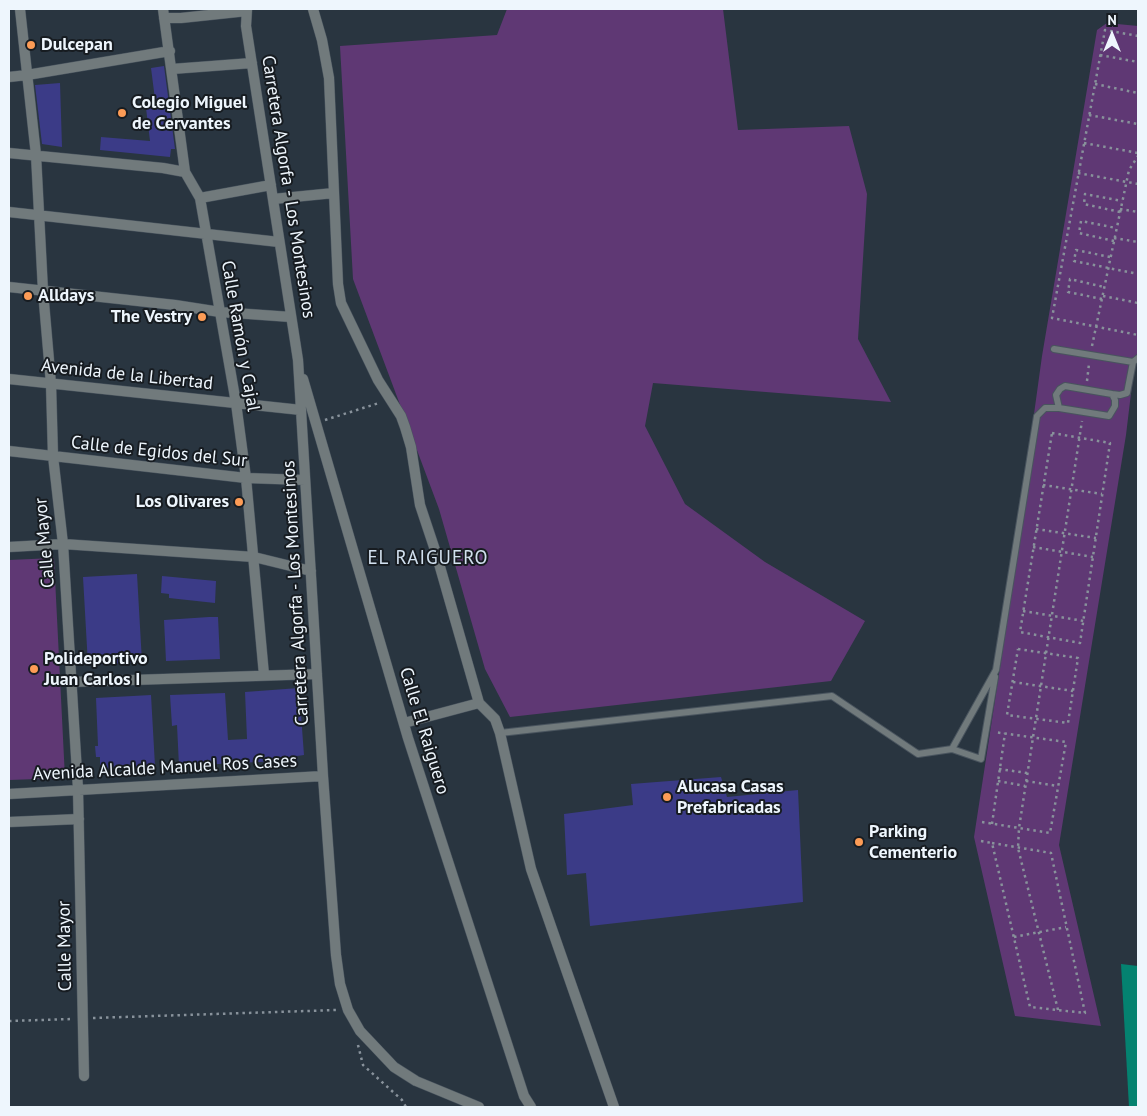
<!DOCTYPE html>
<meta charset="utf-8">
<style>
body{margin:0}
#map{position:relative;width:1147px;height:1116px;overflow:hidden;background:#293540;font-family:"PT Sans",sans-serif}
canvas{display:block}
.frame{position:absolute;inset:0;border:10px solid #eef6fd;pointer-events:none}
.north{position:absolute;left:1087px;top:10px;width:50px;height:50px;-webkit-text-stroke:4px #171c21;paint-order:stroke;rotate:0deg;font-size:14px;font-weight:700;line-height:20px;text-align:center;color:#eef6fd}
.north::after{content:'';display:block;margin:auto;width:18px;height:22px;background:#eef6fd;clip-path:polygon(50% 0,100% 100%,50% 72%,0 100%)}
</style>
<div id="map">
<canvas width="1147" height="1116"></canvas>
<div class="frame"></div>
<div class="north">N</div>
</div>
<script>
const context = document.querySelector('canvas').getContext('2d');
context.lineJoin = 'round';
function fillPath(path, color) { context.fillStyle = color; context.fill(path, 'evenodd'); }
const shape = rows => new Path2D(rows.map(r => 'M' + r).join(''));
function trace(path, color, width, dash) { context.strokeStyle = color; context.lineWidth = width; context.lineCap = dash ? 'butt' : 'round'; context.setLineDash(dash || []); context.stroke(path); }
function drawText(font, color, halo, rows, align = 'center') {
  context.font = font + ' "PT Sans",sans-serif'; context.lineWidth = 4; context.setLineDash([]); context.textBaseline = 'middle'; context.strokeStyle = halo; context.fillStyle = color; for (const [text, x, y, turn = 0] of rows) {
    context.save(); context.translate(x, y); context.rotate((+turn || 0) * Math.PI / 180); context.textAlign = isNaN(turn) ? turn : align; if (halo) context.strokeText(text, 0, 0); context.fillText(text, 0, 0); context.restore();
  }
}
fillPath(shape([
 [507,9,723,9,738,130,849,126,867,194,858,339,891,402,653,383,645,426,685,504,765,562,865,621,831,681,510,717,485,669,439,509,353,279,340,46,497,35],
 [1107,23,1138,26,1138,351,1135,360,1126,435,1059,845,1101,1026,1015,1016,974,837,1038,420,1034,414,1042,356,1097,30],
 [54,558,65,778,9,780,9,560]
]), '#5f3874');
fillPath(shape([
 [1121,964,1138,966,1138,1107,1129,1107]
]), '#048270');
fillPath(shape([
 [164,66,175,149,171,149,170,157,100,150,101,137,150,141,146,108,156,107,151,68],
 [60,83,62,147,42,144,35,85],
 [137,574,142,662,88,665,83,577],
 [162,576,216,581,215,603,169,598,169,594,161,593],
 [209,617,218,617,220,659,166,661,164,620],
 [299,688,304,755,297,756,298,760,179,766,177,725,172,726,170,695,225,693,228,740,247,739,245,692],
 [151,695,155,766,106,769,106,764,100,765,100,757,96,757,95,746,98,746,96,698],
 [721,777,727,797,798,790,803,902,590,926,586,873,567,875,564,814,633,805,631,784]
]), '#3b3b87');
const service = shape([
 [1054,349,1133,362],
 [1112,394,1120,395,1127,393,1133,362,1138,358],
 [500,733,832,696,918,754,952,749,996,670,1037,416,1045,408,1059,408,1109,416,1115,406,1115,400,1112,394,1065,386,1060,389,1056,395,1059,408],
 [952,749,981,759,995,677]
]);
const minor = shape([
 [20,9,36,155,43,291,51,384,53,456,63,544,78,789,84,1076],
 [163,9,185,172,200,198,236,403,246,478,264,675],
 [247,9,246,26,298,360,323,776,336,955,340,984,348,1010,360,1031,394,1067,416,1081,479,1107],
 [313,9,322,40,329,78,338,284,341,303,378,380,401,416,405,427,411,447,420,505,436,553,479,703,495,719,500,733,531,869,614,1107],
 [164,18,181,18,247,11],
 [172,69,252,63],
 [9,77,27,75,170,51],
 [9,153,163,168,185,172],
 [200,198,271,185],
 [273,199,334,193],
 [9,212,279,242],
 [9,287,175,305,220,312,291,317],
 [9,379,301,410],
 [303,379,408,738,524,1096,531,1107],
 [9,451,246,478,305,480],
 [9,547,63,544,254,557,311,571],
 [71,682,317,674],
 [404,723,479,703],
 [9,794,323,776],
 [9,822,79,819]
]);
trace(service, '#49545e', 8);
trace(minor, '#49545e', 11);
trace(shape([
 [1138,36,1105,30,1052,318,1138,335],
 [1100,55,1138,62],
 [1095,84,1138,93],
 [1089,115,1138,124],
 [1084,143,1138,153],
 [1078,173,1138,184],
 [1120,209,1138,212],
 [1120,212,1084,204,1085,194,1122,201],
 [1114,238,1138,242],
 [1114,241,1079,233,1081,221,1116,228],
 [1110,257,1076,250,1074,261,1138,274],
 [1103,296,1138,303],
 [1102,299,1068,292,1070,279,1104,287],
 [1092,346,1129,170,1138,156],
 [1087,381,1089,364],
 [325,420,379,403],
 [1052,433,1110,443,1080,643,1020,632,1052,433],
 [1043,485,1102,494],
 [1036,529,1096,538],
 [1033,547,1093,557],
 [1023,611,1084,621],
 [1018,649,1078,658,1068,723,1007,715,1018,649],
 [1013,682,1073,691],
 [999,769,1027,773],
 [998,781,1025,786],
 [1026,781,1058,786],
 [982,822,1050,833,1066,742,994,732],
 [992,824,1005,733],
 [981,841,992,843],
 [992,843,1051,853,1085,1013,1030,1007,992,843],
 [1014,937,1066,927],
 [1058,1010,1018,848,1019,828,1082,421],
 [93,1018,337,1010],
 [9,1021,72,1019],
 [358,1045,363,1065,402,1100,406,1107]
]), '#88929b', 2.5, [2.5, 4]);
trace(service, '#717a7c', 6);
trace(minor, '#717a7c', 10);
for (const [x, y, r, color] of [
 [31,45,5,"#fd9c56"],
 [122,113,5,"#fd9c56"],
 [28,296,5,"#fd9c56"],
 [202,317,5,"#fd9c56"],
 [239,502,5,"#fd9c56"],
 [34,669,5,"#fd9c56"],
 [667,797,5,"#fd9c56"],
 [859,842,5,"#fd9c56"]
]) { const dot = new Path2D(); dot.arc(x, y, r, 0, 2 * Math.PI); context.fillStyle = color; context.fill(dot); trace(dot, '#171c21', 2); }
drawText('bold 18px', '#eef6fd', '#171c21', [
 ["Dulcepan",41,45],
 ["Colegio Miguel",132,103],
 ["de Cervantes",132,124],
 ["Alldays",38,296],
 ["The Vestry",192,317,"right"],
 ["Los Olivares",229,502,"right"],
 ["Polideportivo",44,659],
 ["Juan Carlos I",44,680],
 ["Alucasa Casas",677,787],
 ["Prefabricadas",677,808],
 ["Parking",869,832],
 ["Cementerio",869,853]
], 'left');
drawText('18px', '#eef6fd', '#171c21', [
 ["Carretera Algorfa - Los Montesinos",288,187,81],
 ["Calle Ramón y Cajal",240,336,80],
 ["Avenida de la Libertad",127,375,6],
 ["Calle de Egidos del Sur",159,452,6],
 ["Calle Mayor",45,543,-95],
 ["Carretera Algorfa - Los Montesinos",296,593,-93],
 ["Calle El Raiguero",424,731,73],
 ["Avenida Alcalde Manuel Ros Cases",165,768,-3],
 ["Calle Mayor",65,946,-91]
]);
context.letterSpacing = '1px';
drawText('19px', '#d2e1ef', '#171c21', [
 ["EL RAIGUERO",428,559]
]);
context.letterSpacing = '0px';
</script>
